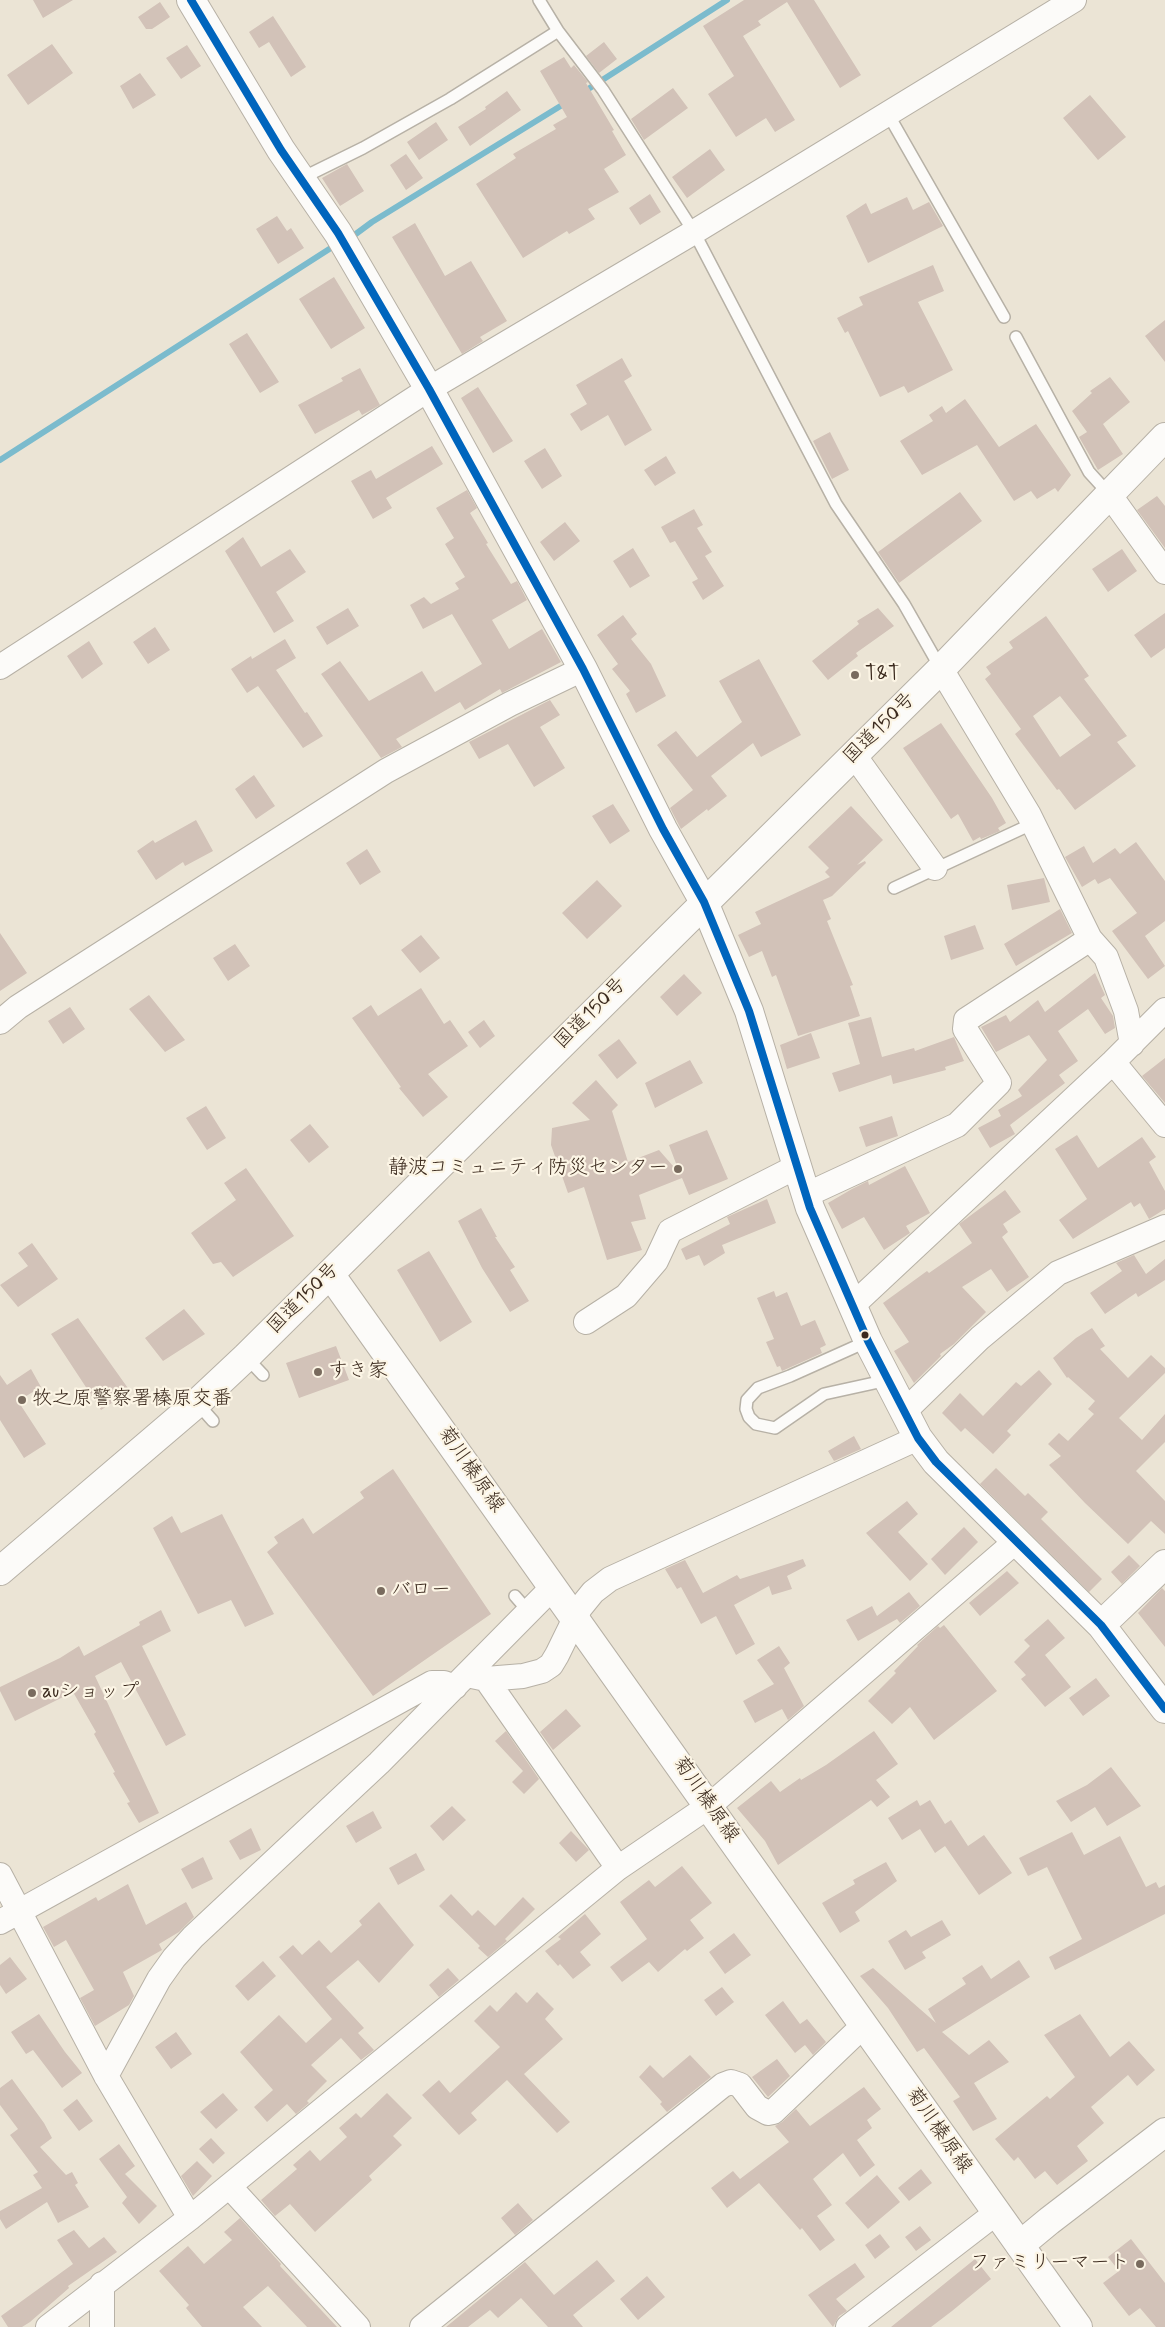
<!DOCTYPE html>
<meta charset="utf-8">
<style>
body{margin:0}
canvas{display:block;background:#ebe4d5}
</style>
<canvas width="1165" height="2327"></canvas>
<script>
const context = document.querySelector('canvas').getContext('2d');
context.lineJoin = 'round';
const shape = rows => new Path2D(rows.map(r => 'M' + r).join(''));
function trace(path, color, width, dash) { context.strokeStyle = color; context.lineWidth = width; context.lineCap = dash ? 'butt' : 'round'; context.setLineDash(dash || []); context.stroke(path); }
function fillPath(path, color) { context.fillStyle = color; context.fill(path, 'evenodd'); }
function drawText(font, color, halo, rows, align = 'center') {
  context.font = font + ' Mynerve,"Klee One",sans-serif'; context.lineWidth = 4.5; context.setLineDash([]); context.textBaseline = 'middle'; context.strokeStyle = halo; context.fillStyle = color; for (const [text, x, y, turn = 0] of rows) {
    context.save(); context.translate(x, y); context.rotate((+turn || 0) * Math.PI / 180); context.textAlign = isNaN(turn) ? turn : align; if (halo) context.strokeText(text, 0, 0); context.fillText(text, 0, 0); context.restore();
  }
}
trace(shape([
 [582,93,727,0],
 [349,239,372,222,567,102],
 [0,460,334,246,339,245]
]), '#7bbbcd', 6);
fillPath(shape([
 [33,0,73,0,43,18],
 [744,0,814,0,861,75,840,88,787,2,758,21,761,25,743,36,795,120,775,132,766,118,736,137,708,94,734,76,703,26],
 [160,2,170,17,152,29,146,29,138,17],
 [273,16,306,67,291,77,269,42,259,48,249,32],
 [604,42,617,59,599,73,586,56],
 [52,44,73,73,28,105,7,75],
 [187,45,201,66,181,79,166,58],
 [564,57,571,68,574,65,588,82,586,83,614,130,612,131,626,155,604,169,619,192,588,209,595,219,569,234,567,231,523,258,476,184,516,158,513,154,556,129,553,125,567,117,540,71],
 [140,73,156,95,133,109,120,86],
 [673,88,688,108,644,140,631,119],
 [507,91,521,110,470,146,458,127,486,109,485,107],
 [1090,95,1126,137,1098,160,1063,118],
 [436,122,448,140,419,160,407,142],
 [710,149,725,170,687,198,672,177],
 [406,154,423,178,406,190,390,165],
 [347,164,364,191,340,206,322,178],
 [650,194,661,212,640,225,629,208],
 [907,197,913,210,929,202,943,226,868,263,846,216,866,203,871,214],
 [277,216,287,231,291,228,304,248,278,264,256,229],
 [415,223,445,276,471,261,507,321,480,337,483,341,462,354,392,237],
 [933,265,944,291,918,302,953,370,908,393,904,386,880,397,848,331,845,333,837,318,863,305,859,297],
 [334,277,365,328,331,349,299,299],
 [1165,320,1165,362,1145,336],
 [247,333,279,382,260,393,229,344],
 [622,358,632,376,624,381,652,430,625,446,608,415,581,431,570,414,587,404,576,385],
 [360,368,380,405,362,415,359,410,315,434,298,405,343,381,341,378],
 [1110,377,1130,402,1103,424,1123,454,1098,470,1079,437,1087,432,1072,411,1092,393,1090,391],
 [478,387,513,441,493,453,461,398],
 [965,399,999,447,1036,424,1071,475,1058,492,1055,488,1037,499,1031,491,1014,501,977,445,922,475,900,441,933,421,929,415,942,406,946,413],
 [830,432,849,470,832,479,813,441],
 [432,446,443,464,386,498,392,508,373,519,351,481,371,470,376,479],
 [545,448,562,476,542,489,524,461],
 [666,456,676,473,655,486,644,470],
 [467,490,477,508,470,513,488,543,486,544,511,584,517,581,527,600,492,620,509,649,542,629,561,662,502,693,500,689,465,710,460,702,396,739,402,747,381,758,321,674,340,661,369,701,422,671,435,692,482,664,452,614,423,629,410,605,424,597,431,604,459,589,455,583,465,577,445,544,454,538,436,508],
 [960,492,982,521,899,583,878,552],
 [1157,496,1165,506,1165,548,1137,510],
 [694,509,703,525,697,528,712,552,705,556,724,586,703,600,692,582,698,579,675,541,670,543,661,527],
 [565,522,580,541,554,561,540,542],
 [243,537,261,567,290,549,306,572,276,592,294,621,274,633,225,551],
 [633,548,650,576,630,588,613,561],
 [1122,549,1137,571,1108,592,1092,569],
 [348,608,359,626,327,645,316,627],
 [878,608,894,626,856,653,858,656,828,680,812,661,859,624,857,621],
 [1165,613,1165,648,1151,658,1134,635],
 [623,615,637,634,631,639,651,664,666,696,636,713,626,694,630,691,612,669,618,664,597,635],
 [1046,616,1089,676,1084,679,1127,736,1117,742,1136,766,1075,810,1059,789,1057,790,1015,734,1021,729,985,679,991,674,986,667,1013,648,1009,642],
 [1060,696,1091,735,1060,757,1033,716],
 [155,627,170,650,148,664,133,642],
 [285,639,296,658,276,670,305,713,307,712,323,736,303,748,258,686,247,693,231,669,251,656,252,659],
 [89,641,103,664,82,679,67,656],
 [759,659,801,735,761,757,753,743,711,776,727,796,708,811,707,809,681,829,670,808,693,790,657,745,676,731,697,757,742,722,719,681],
 [550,700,560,715,540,727,565,768,534,787,508,744,479,759,469,742],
 [941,723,992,798,1006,823,998,828,1000,831,981,839,980,837,973,841,958,814,951,819,903,748],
 [254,775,275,806,256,819,235,789],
 [613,804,630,831,610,844,592,816],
 [851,806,883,840,857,865,865,861,866,863,832,896,823,900,831,919,827,921,853,985,850,986,860,1016,798,1036,776,975,772,977,762,951,749,957,738,935,761,924,755,912,830,877,825,872,829,868,808,847],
 [196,820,213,851,185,866,183,862,156,880,137,851,153,840,155,843],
 [1136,842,1165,881,1165,921,1145,936,1165,966,1148,979,1112,931,1137,913,1110,878,1098,884,1095,879,1082,887,1065,857,1084,846,1093,863,1115,848,1120,854],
 [367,849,381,872,360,885,346,863],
 [1044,878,1050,902,1012,910,1007,885],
 [597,880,622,906,587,939,562,913],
 [1060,909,1072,933,1016,966,1004,944],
 [975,925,984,949,951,960,944,936],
 [0,933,27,973,0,991],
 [421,935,440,958,420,973,401,950],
 [235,944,250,966,228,981,213,958],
 [1095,973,1105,995,1101,998,1113,1016,1115,1028,1105,1034,1088,1009,1058,1031,1078,1061,1059,1075,1065,1083,1010,1125,1015,1134,990,1148,978,1128,1001,1116,998,1110,1022,1096,1018,1090,1047,1060,1029,1035,996,1052,981,1027,1006,1015,1010,1022,1038,1000,1045,1012],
 [684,974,702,993,677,1016,660,997],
 [421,988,444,1024,450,1020,468,1046,428,1074,448,1097,423,1117,399,1088,401,1087,352,1018,371,1005,378,1016],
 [149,995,185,1040,165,1052,129,1009],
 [70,1007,85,1029,63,1044,48,1021],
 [871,1017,882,1057,914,1048,915,1051,954,1037,964,1061,945,1067,946,1070,893,1084,891,1075,839,1092,832,1073,860,1064,848,1023],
 [484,1020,495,1036,480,1048,468,1032],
 [811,1033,820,1058,787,1069,780,1045],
 [619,1039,637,1063,617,1079,598,1055],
 [1165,1058,1165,1103,1142,1076],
 [690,1060,703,1083,655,1108,645,1083],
 [596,1080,618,1105,612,1111,628,1162,659,1150,680,1174,669,1145,707,1130,728,1179,689,1195,682,1178,639,1195,646,1219,631,1222,642,1250,607,1260,584,1187,568,1193,551,1145,552,1128,590,1120,572,1103],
 [206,1106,226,1138,207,1150,186,1118],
 [892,1116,898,1136,866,1147,859,1127],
 [310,1124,329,1147,309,1163,290,1140],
 [1077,1135,1098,1168,1142,1137,1156,1157,1149,1162,1165,1191,1165,1209,1149,1219,1140,1203,1134,1207,1131,1202,1073,1239,1059,1220,1087,1199,1055,1149],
 [905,1166,930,1213,906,1226,910,1233,884,1250,864,1217,842,1229,828,1203,852,1189,868,1181,869,1185],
 [246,1168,294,1236,233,1277,221,1262,213,1264,191,1233,236,1200,224,1183],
 [1005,1190,1021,1212,1003,1224,1008,1232,1002,1237,1029,1277,1007,1292,991,1269,962,1287,986,1312,954,1344,940,1354,941,1356,914,1383,894,1351,909,1342,883,1303,927,1271,929,1273,972,1243,959,1224],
 [767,1199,776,1223,722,1245,725,1253,704,1266,699,1255,686,1260,681,1249,730,1224,727,1217],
 [481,1208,497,1237,495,1237,515,1267,510,1270,529,1301,510,1312,482,1268,458,1221],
 [32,1243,58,1279,18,1307,0,1285,28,1266,18,1253],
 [429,1251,472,1322,440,1342,397,1270],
 [1134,1255,1146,1274,1165,1259,1165,1280,1138,1297,1136,1293,1105,1314,1090,1293,1122,1271,1116,1263],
 [774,1291,776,1297,787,1292,801,1326,815,1320,826,1345,820,1348,822,1353,782,1371,780,1366,777,1367,766,1342,774,1339,757,1298],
 [184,1309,205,1334,163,1361,145,1338],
 [78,1318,130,1391,101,1410,51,1334],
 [1092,1328,1105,1346,1100,1349,1128,1378,1151,1355,1165,1368,1165,1373,1119,1418,1142,1440,1165,1414,1165,1442,1136,1471,1165,1501,1165,1534,1151,1521,1128,1544,1085,1503,1049,1465,1061,1456,1048,1444,1059,1433,1068,1441,1094,1414,1088,1409,1095,1401,1068,1377,1067,1378,1053,1358,1076,1338],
 [336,1346,349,1380,299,1398,286,1363],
 [31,1369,41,1387,18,1401,46,1444,24,1458,0,1420,0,1375,7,1385],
 [1039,1370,1052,1384,1007,1431,1011,1435,993,1454,965,1428,961,1432,942,1413,960,1393,983,1416,1016,1382,1021,1386],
 [854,1436,861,1449,834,1461,828,1451],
 [996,1468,1025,1496,1028,1493,1048,1512,1041,1519,1102,1579,1089,1592,980,1484],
 [393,1469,491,1614,373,1696,267,1552,278,1543,274,1537,303,1518,313,1534,364,1498,360,1492],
 [907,1501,918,1514,898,1532,928,1564,910,1581,866,1533],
 [222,1514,274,1614,245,1627,231,1600,198,1614,153,1528,172,1516,181,1533],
 [964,1527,978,1542,945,1575,931,1559],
 [1129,1555,1140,1566,1122,1584,1111,1572],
 [803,1559,806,1566,787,1576,792,1589,772,1595,769,1586,734,1605,755,1644,736,1655,716,1616,701,1624,681,1587,677,1589,665,1569,685,1560,703,1593,737,1575,740,1579],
 [1007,1571,1019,1583,980,1616,969,1603],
 [1162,1588,1165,1591,1165,1647,1138,1613],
 [909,1592,920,1606,900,1623,897,1619,858,1641,846,1620,872,1606,877,1616],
 [161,1610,171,1631,142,1646,186,1735,166,1746,121,1662,95,1676,159,1813,139,1823,127,1803,130,1802,113,1773,115,1772,94,1734,96,1732,73,1692,15,1721,0,1691,0,1687,60,1658,79,1646,84,1656,140,1625,139,1622],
 [1048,1619,1065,1638,1045,1655,1071,1687,1045,1707,1021,1679,1026,1675,1014,1662,1030,1646,1024,1640],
 [944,1625,997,1691,934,1740,910,1707,892,1724,868,1701,896,1673,894,1671,918,1646,917,1645,938,1626,940,1628],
 [779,1646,790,1663,784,1668,804,1706,788,1720,782,1709,755,1723,743,1701,774,1684,757,1660],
 [1096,1678,1110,1696,1083,1716,1069,1698],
 [566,1709,581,1726,553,1750,540,1732],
 [506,1731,539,1779,524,1794,512,1782,523,1771,495,1741],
 [874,1731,898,1764,876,1780,890,1797,877,1807,871,1800,778,1865,765,1841,737,1808,771,1781,780,1792,800,1778,801,1780,826,1765],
 [1111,1767,1141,1806,1107,1826,1095,1807,1071,1822,1056,1801,1087,1785],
 [917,1800,920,1806,930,1800,945,1824,951,1820,968,1846,984,1835,1012,1873,979,1895,945,1846,935,1853,920,1829,902,1840,888,1818],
 [452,1806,466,1820,443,1841,430,1826],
 [373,1811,382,1828,356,1843,346,1826],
 [251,1828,261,1850,240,1860,229,1841],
 [571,1831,589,1850,576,1862,559,1843],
 [1072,1832,1084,1855,1120,1836,1146,1887,1156,1882,1159,1888,1165,1885,1165,1914,1055,1970,1049,1957,1082,1939,1047,1867,1028,1876,1019,1858],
 [416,1853,425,1870,398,1885,389,1868],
 [203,1857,213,1879,192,1889,181,1869],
 [886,1862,897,1881,855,1912,860,1921,840,1933,822,1903,855,1884,853,1880],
 [682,1866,712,1903,690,1920,704,1938,687,1951,685,1949,658,1972,649,1962,622,1982,610,1967,647,1939,620,1902,649,1880,655,1887],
 [128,1884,146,1925,186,1902,194,1917,179,1932,159,1944,162,1950,123,1972,134,1996,129,2005,95,2026,80,1998,94,1990,66,1940,54,1947,43,1927,96,1897,98,1901],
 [451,1894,472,1916,478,1910,495,1926,523,1897,535,1909,505,1939,507,1941,488,1957,478,1948,480,1946,439,1906],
 [379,1902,414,1945,379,1983,358,1960,326,1987,364,2028,358,2033,374,2050,361,2060,341,2038,311,2065,327,2081,307,2101,309,2103,296,2114,287,2104,267,2122,254,2107,273,2090,240,2052,279,2015,306,2043,332,2019,279,1957,293,1945,302,1955,319,1940,331,1953,362,1925,359,1921],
 [585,1914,601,1934,580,1952,591,1965,573,1979,560,1964,558,1966,545,1951,561,1939,558,1937],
 [942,1920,951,1935,922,1952,926,1958,905,1970,888,1941,906,1930,911,1937],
 [734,1933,751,1955,725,1974,709,1952],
 [10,1957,27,1979,6,1994,0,1985,0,1965],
 [1019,1960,1030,1977,942,2032,969,2055,989,2040,1009,2062,974,2083,997,2119,973,2131,953,2101,960,2097,924,2048,917,2052,888,2008,860,1976,873,1968,936,2023,928,2009,966,1984,962,1978,982,1965,991,1979],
 [263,1961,276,1976,248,2001,235,1986],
 [448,1968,459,1980,439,1997,429,1985],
 [722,1987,734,2002,716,2016,704,2000],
 [516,1992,527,2003,537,1992,554,2009,545,2019,563,2039,524,2074,570,2122,557,2133,507,2080,471,2113,477,2120,459,2135,422,2095,439,2080,450,2093,500,2047,474,2021,490,2005,497,2012],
 [783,2001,800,2024,807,2019,826,2042,813,2055,805,2045,795,2053,765,2015],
 [39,2014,65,2052,82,2073,62,2088,33,2050,26,2054,11,2032],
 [1080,2014,1110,2057,1129,2041,1155,2070,1137,2086,1128,2075,1091,2107,1104,2123,1077,2146,1088,2161,1057,2185,1045,2171,1035,2179,1018,2157,1014,2161,995,2139,1047,2096,1050,2099,1075,2077,1044,2035],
 [176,2032,192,2054,171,2069,155,2047],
 [690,2055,711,2077,667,2112,660,2104,662,2102,639,2077,650,2065,663,2078],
 [777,2059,790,2076,768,2097,752,2077],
 [12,2079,44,2123,52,2138,40,2147,66,2175,72,2172,78,2183,75,2185,89,2207,58,2223,47,2202,6,2229,0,2219,0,2211,42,2188,33,2175,38,2172,10,2135,18,2129,0,2105,0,2088],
 [864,2087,881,2109,867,2120,872,2128,857,2140,875,2165,860,2177,843,2153,813,2179,832,2205,817,2216,835,2240,820,2251,802,2228,800,2230,759,2183,727,2208,711,2188,733,2171,740,2179,789,2142,775,2126,782,2122,796,2109,810,2126],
 [223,2093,238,2110,216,2129,200,2112],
 [387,2093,412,2118,393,2136,402,2145,369,2176,372,2180,315,2232,290,2204,275,2216,261,2200,297,2169,293,2165,310,2150,320,2161,347,2137,339,2128,356,2113,361,2118],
 [77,2099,93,2121,79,2131,63,2110],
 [211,2138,225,2153,213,2164,199,2149],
 [119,2144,135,2166,125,2174,157,2206,139,2224,122,2203,127,2197,99,2159],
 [197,2161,212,2176,193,2196,181,2176],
 [921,2169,932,2183,909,2201,898,2188],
 [877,2175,900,2202,868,2229,845,2203],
 [518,2203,533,2220,515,2235,501,2218],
 [240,2218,281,2264,280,2266,337,2327,307,2327,268,2286,243,2307,262,2327,202,2327,186,2308,189,2305,159,2271,188,2246,204,2264,232,2240,224,2232],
 [920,2226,931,2240,916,2251,905,2237],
 [74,2230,89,2248,104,2237,117,2252,68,2286,69,2288,30,2322,22,2327,8,2327,1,2316,73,2264,57,2240],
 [880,2234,890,2247,875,2259,865,2245],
 [1131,2239,1165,2283,1165,2327,1156,2327,1140,2308,1129,2316,1103,2283,1119,2271,1108,2257],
 [975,2259,991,2279,952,2311,931,2327,891,2327],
 [597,2260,615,2281,573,2315,583,2327,548,2327,521,2298,498,2318,490,2310,468,2327,446,2327,525,2262,554,2295],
 [855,2263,865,2277,836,2299,847,2311,839,2316,833,2327,808,2295],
 [647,2276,665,2297,638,2320,620,2299]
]), '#d2c2b8');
const service = shape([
 [539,0,558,31,603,90,694,232,836,504,904,604,941,669],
 [888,114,1004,317],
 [302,178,363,148,450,99,558,31],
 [1016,337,1089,472,1109,494],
 [894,888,1034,823],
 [868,1341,790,1376,758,1388,747,1400,746,1409,749,1417,756,1424,775,1428,824,1394,888,1380],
 [246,1357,263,1375],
 [197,1403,213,1421],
 [515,1596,528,1611]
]);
const minor = shape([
 [1109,494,1165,572],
 [0,667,429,389,694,232,1074,0],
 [941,669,1029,815,1090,939],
 [854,755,935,868],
 [0,1022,18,1007,386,771,510,704,583,669],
 [1113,1062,1165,1125],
 [806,1195,957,1125,999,1083,965,1029,966,1020,1090,939,1106,957,1126,1011,1132,1044],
 [852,1306,1113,1062,1165,1010],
 [586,1322,626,1296,656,1261,670,1231,796,1167],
 [904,1412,980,1338,1058,1273,1165,1227],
 [467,1675,486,1679,523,1676,542,1671,551,1665,557,1655,580,1608,593,1592,610,1579,918,1438],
 [486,1679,618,1868],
 [0,1875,106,2076,190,2218],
 [0,1922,432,1683,444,1683,455,1687],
 [106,2076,159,1979,174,1958,193,1937,379,1763,553,1587],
 [229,2186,358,2327],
 [102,2284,102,2327],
 [48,2327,190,2218,618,1868,709,1806,1015,1542],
 [422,2327,723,2085,731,2082,740,2085,757,2107,768,2113,773,2112,864,2025],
 [848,2327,996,2213]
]);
const tertiary = shape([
 [191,0,281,150,338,233,429,389,583,669,663,829,704,902,749,1011,810,1208,868,1341,918,1438,936,1462,1101,1625,1165,1709],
 [1101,1625,1165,1564],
 [1020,2245,1049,2221,1165,2132]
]);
const secondary = shape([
 [330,1274,1078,2327]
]);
const trunk = shape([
 [0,1571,197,1403,246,1357,941,669,1165,437]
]);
trace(service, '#b7b1a6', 14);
trace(minor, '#b7b1a6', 26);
trace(tertiary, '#b7b1a6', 30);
trace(secondary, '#b7b1a6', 30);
trace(trunk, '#b7b1a6', 30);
trace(service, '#fcfbf9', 11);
trace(minor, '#fcfbf9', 24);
trace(tertiary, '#fcfbf9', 28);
trace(secondary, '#fcfbf9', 28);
trace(trunk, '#fcfbf9', 28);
trace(shape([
 [191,0,281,150,338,233,429,389,583,669,663,829,704,902,749,1011,810,1208,868,1341,918,1438,936,1462,1101,1625,1165,1709]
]), '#0065bd', 8);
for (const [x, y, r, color] of [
 [855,675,5,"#796b5e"],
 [678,1169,5,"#796b5e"],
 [865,1335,4.5,"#3b2a1e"],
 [318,1372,5,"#796b5e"],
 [22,1400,5,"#796b5e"],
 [381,1591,5,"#796b5e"],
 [32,1693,5,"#796b5e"],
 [1140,2264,5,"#796b5e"]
]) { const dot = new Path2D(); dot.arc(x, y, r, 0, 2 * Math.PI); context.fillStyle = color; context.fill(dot); trace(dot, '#fcf5e5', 2); }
drawText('20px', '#3b2a1e', '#fcf5e5', [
 ["T&T",865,675],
 ["静波コミュニティ防災センター",668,1169,"right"],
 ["すき家",328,1372],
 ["牧之原警察署榛原交番",32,1400],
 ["バロー",391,1591],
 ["auショップ",42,1693],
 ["ファミリーマート",1130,2264,"right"]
], 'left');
drawText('20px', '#3b2a1e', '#fcf5e5', [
 ["国道150号",880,729,-45],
 ["国道150号",591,1014,-45],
 ["国道150号",304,1299,-45],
 ["菊川榛原線",470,1470,55],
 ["菊川榛原線",705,1800,55],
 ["菊川榛原線",938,2131,55]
]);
</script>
